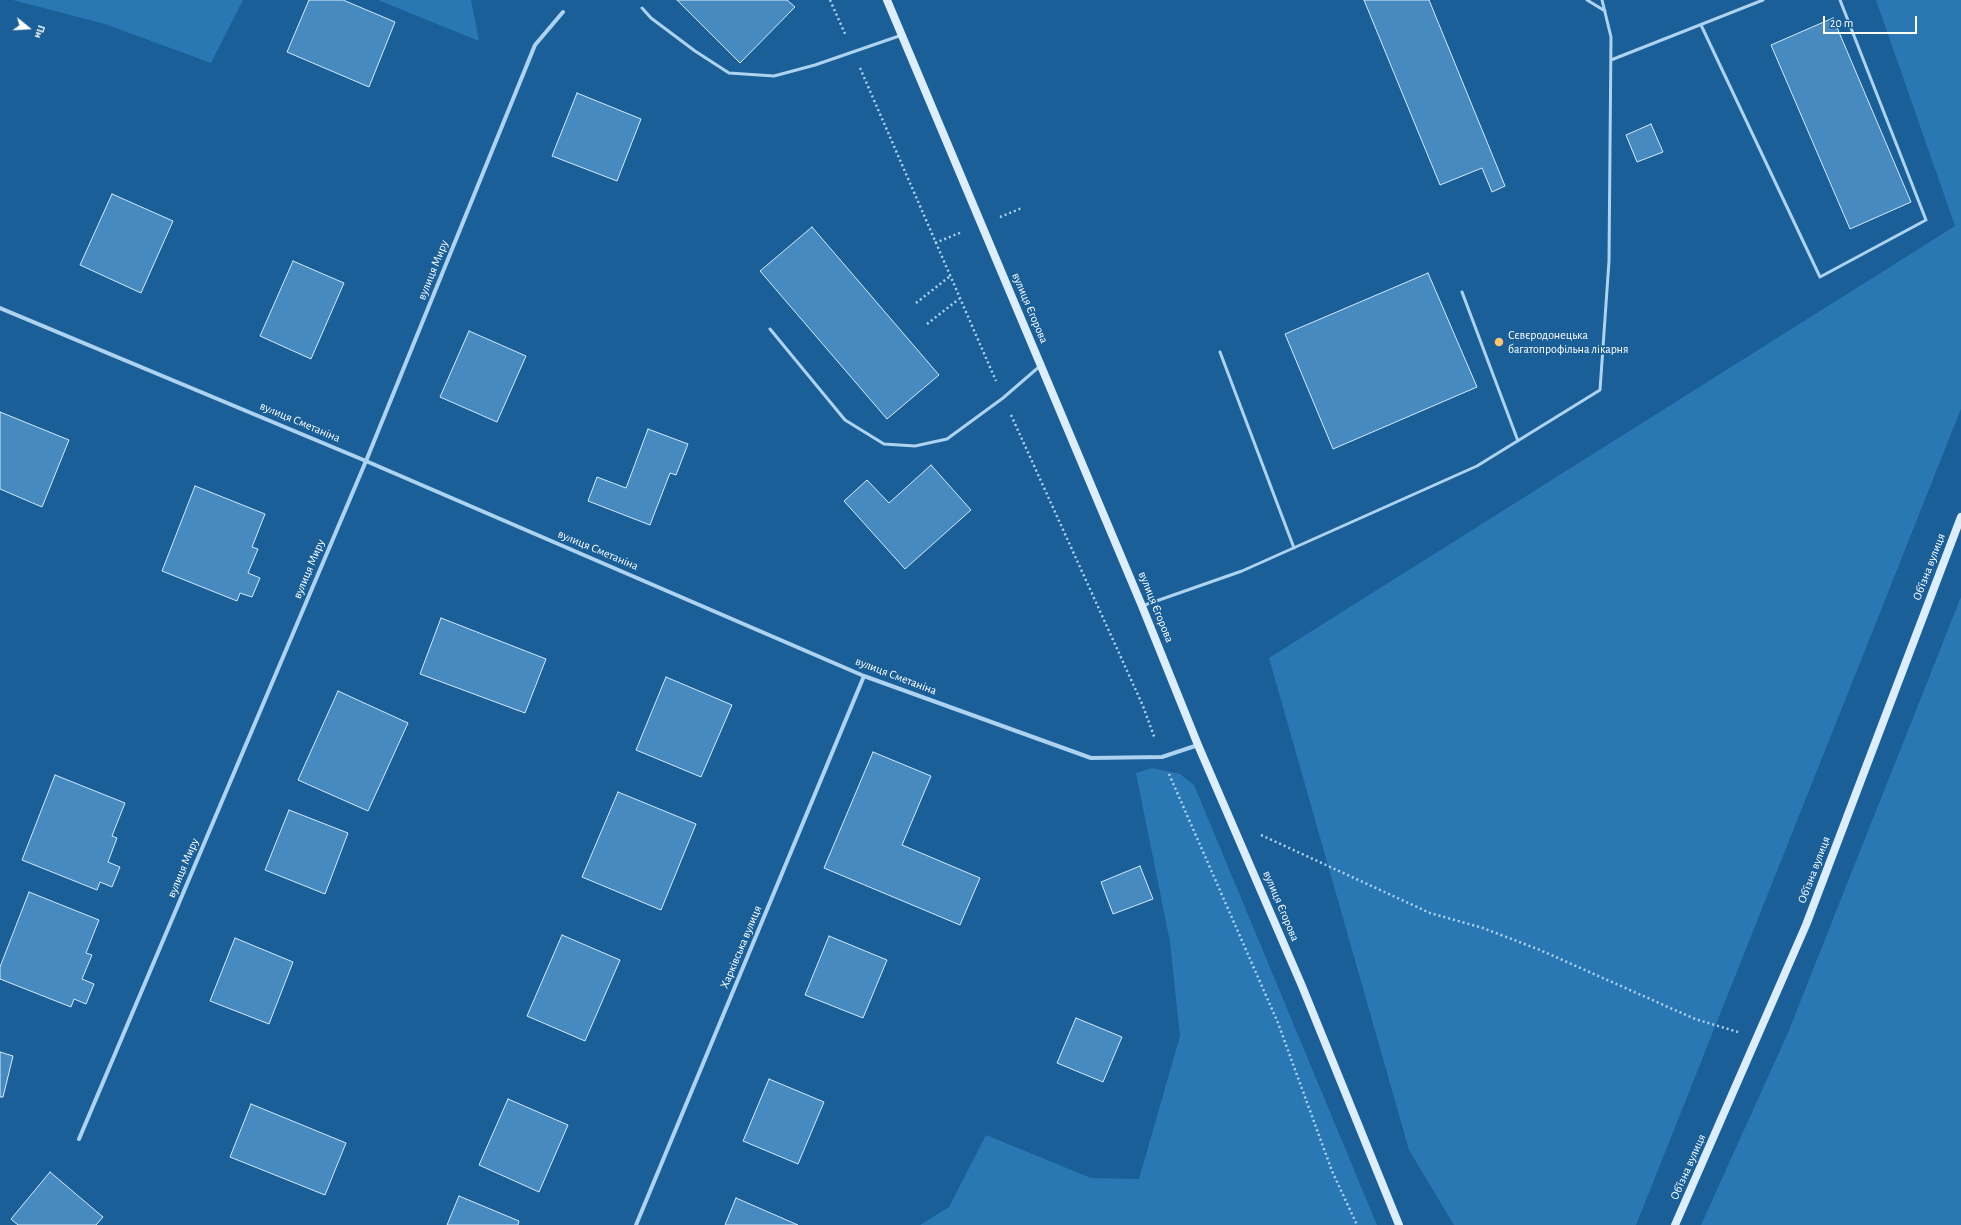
<!DOCTYPE html>
<meta charset="utf-8">
<style>
body{margin:0}
#map{position:relative;width:1961px;height:1225px;overflow:hidden;background:#1a5f98;font-family:"Alegreya Sans",sans-serif}
canvas{display:block}
.north{position:absolute;left:8px;top:8px;width:40px;height:40px;-webkit-text-stroke:3px #1a5f98;paint-order:stroke;rotate:108deg;font-size:11px;font-weight:700;line-height:16px;text-align:center;color:#fff}
.north::after{content:'';display:block;margin:auto;width:14px;height:18px;background:#fff;clip-path:polygon(50% 0,100% 100%,50% 72%,0 100%)}
.scale{position:absolute;left:1823px;top:16px;width:94px;height:18px;box-sizing:border-box;border:2px solid #fff;border-top:0;padding-left:5px;font-size:12px;line-height:14px;white-space:nowrap;color:#fff;-webkit-text-stroke:3px #1a5f98;paint-order:stroke}
</style>
<div id="map">
<canvas width="1961" height="1225"></canvas>
<div class="north">Пн</div>
<div class="scale">20 m</div>
</div>
<script>
const context = document.querySelector('canvas').getContext('2d');
context.lineJoin = 'round';
function fillPath(path, color) { context.fillStyle = color; context.fill(path, 'evenodd'); }
const shape = rows => new Path2D(rows.map(r => 'M' + r).join(''));
function trace(path, color, width, dash) { context.strokeStyle = color; context.lineWidth = width; context.lineCap = dash ? 'butt' : 'round'; context.setLineDash(dash || []); context.stroke(path); }
function drawText(font, color, halo, rows, align = 'center') {
  context.font = font + ' "Alegreya Sans",sans-serif'; context.lineWidth = 3.5; context.setLineDash([]); context.textBaseline = 'middle'; context.strokeStyle = halo; context.fillStyle = color; for (const [text, x, y, turn = 0] of rows) {
    context.save(); context.translate(x, y); context.rotate((+turn || 0) * Math.PI / 180); context.textAlign = isNaN(turn) ? turn : align; if (halo) context.strokeText(text, 0, 0); context.fillText(text, 0, 0); context.restore();
  }
}
fillPath(shape([
 [13,0,243,0,211,63,105,24],
 [378,0,471,0,479,41],
 [1876,0,1961,0,1961,409,1636,1225,1454,1225,1409,1150,1269,658,1955,226],
 [1961,597,1961,1225,1701,1225,1787,1035],
 [1152,768,1180,774,1194,785,1377,1225,920,1225,949,1207,986,1135,1091,1178,1139,1179,1180,1036,1170,942,1136,773]
]), '#2978b4');
const building = shape([
 [309,0,343,0,395,22,369,87,287,52,309,0],
 [677,0,787,0,795,7,740,63,677,0],
 [1364,0,1429,0,1505,186,1492,192,1482,168,1440,185,1364,0],
 [1833,18,1911,202,1850,229,1771,45,1833,18],
 [577,93,641,119,617,181,552,156,577,93],
 [1651,124,1663,152,1637,162,1626,135,1651,124],
 [112,194,173,221,141,293,80,265,112,194],
 [812,227,939,375,887,419,760,271,812,227],
 [293,261,344,283,311,359,260,336,293,261],
 [1428,273,1477,387,1333,449,1285,334,1428,273],
 [469,331,526,356,497,422,440,397,469,331],
 [0,412,69,440,42,507,0,489,0,412],
 [648,429,688,444,676,475,670,473,650,525,588,501,597,477,626,488,648,429],
 [931,465,971,510,905,569,844,501,867,480,889,503,931,465],
 [195,486,265,514,252,547,258,549,248,573,260,578,252,597,240,593,237,601,162,571,195,486],
 [441,618,546,659,525,713,420,674,441,618],
 [666,677,732,705,701,777,636,750,666,677],
 [338,691,408,723,368,811,298,780,338,691],
 [873,752,931,776,902,845,980,878,960,925,824,868,873,752],
 [55,775,125,803,112,836,117,838,108,862,120,867,112,887,100,882,97,890,22,860,55,775],
 [618,792,696,824,661,910,582,877,618,792],
 [289,810,348,833,325,894,265,870,289,810],
 [1140,866,1153,899,1113,914,1101,882,1140,866],
 [29,892,99,920,86,953,92,955,82,979,94,984,86,1004,74,999,71,1007,0,979,0,967,29,892],
 [562,935,620,960,585,1041,527,1016,562,935],
 [829,936,887,960,863,1018,805,995,829,936],
 [235,938,293,962,269,1024,210,1001,235,938],
 [1076,1018,1122,1037,1103,1082,1057,1063,1076,1018],
 [0,1052,13,1056,3,1097,0,1097,0,1052],
 [769,1079,824,1102,798,1164,743,1141,769,1079],
 [508,1099,568,1125,539,1192,479,1165,508,1099],
 [251,1104,346,1143,325,1195,230,1157,251,1104],
 [50,1172,103,1217,96,1225,18,1225,11,1219,50,1172],
 [459,1196,519,1221,518,1225,447,1225,459,1196],
 [736,1198,798,1225,725,1225,736,1198]
]);
fillPath(building, '#468ac0');
trace(building, '#d5ebfb', 1);
trace(shape([
 [830,0,846,36],
 [860,68,996,381],
 [1000,217,1022,208],
 [935,243,962,232],
 [916,303,949,277],
 [927,324,959,299],
 [1011,415,1143,706,1155,739],
 [1169,774,1278,1023,1332,1171,1357,1225],
 [1261,835,1430,913,1483,928,1540,950,1695,1019,1738,1032]
]), '#aed3f1', 2.5, [2, 3]);
trace(shape([
 [1587,0,1605,11],
 [642,8,651,18,695,51,729,73,774,76,815,65,902,35],
 [1701,25,1820,277,1926,220,1840,0],
 [1611,60,1763,0],
 [1462,292,1518,441],
 [770,329,845,420,884,444,915,446,947,439,1003,398,1040,366],
 [1220,352,1294,548],
 [1142,606,1242,571,1477,466,1600,390,1609,261,1611,37,1602,0]
]), '#aed3f1', 3);
trace(shape([
 [0,308,366,461,864,676,1091,758,1162,757,1198,745],
 [79,1139,366,461,535,45,563,12],
 [636,1225,864,676]
]), '#aed3f1', 4);
trace(shape([
 [887,0,1142,606,1198,745,1302,986,1399,1225],
 [1675,1225,1806,925,1961,517]
]), '#dcedfb', 8);
for (const [x, y, r, color] of [
 [1499,342,5,"#ffc46d"]
]) { const dot = new Path2D(); dot.arc(x, y, r, 0, 2 * Math.PI); context.fillStyle = color; context.fill(dot); trace(dot, '#1a5f98', 1.5); }
drawText('12px', '#fff', '#1a5f98', [
 ["вулиця Миру",433,270,-68],
 ["вулиця Єгорова",1030,308,67],
 ["вулиця Сметаніна",300,422,23],
 ["вулиця Сметаніна",598,550,23],
 ["Об’їзна вулиця",1929,567,-69],
 ["вулиця Миру",309,569,-67],
 ["вулиця Єгорова",1156,607,68],
 ["вулиця Сметаніна",896,676,21],
 ["вулиця Миру",183,868,-67],
 ["Об’їзна вулиця",1814,870,-69],
 ["вулиця Єгорова",1281,906,67],
 ["Харківська вулиця",741,947,-67],
 ["Об’їзна вулиця",1688,1167,-66]
]);
drawText('12px', '#fff', '#1a5f98', [
 ["Сєвєродонецька",1508,335],
 ["багатопрофiльна лiкарня",1508,349]
], 'left');
</script>
